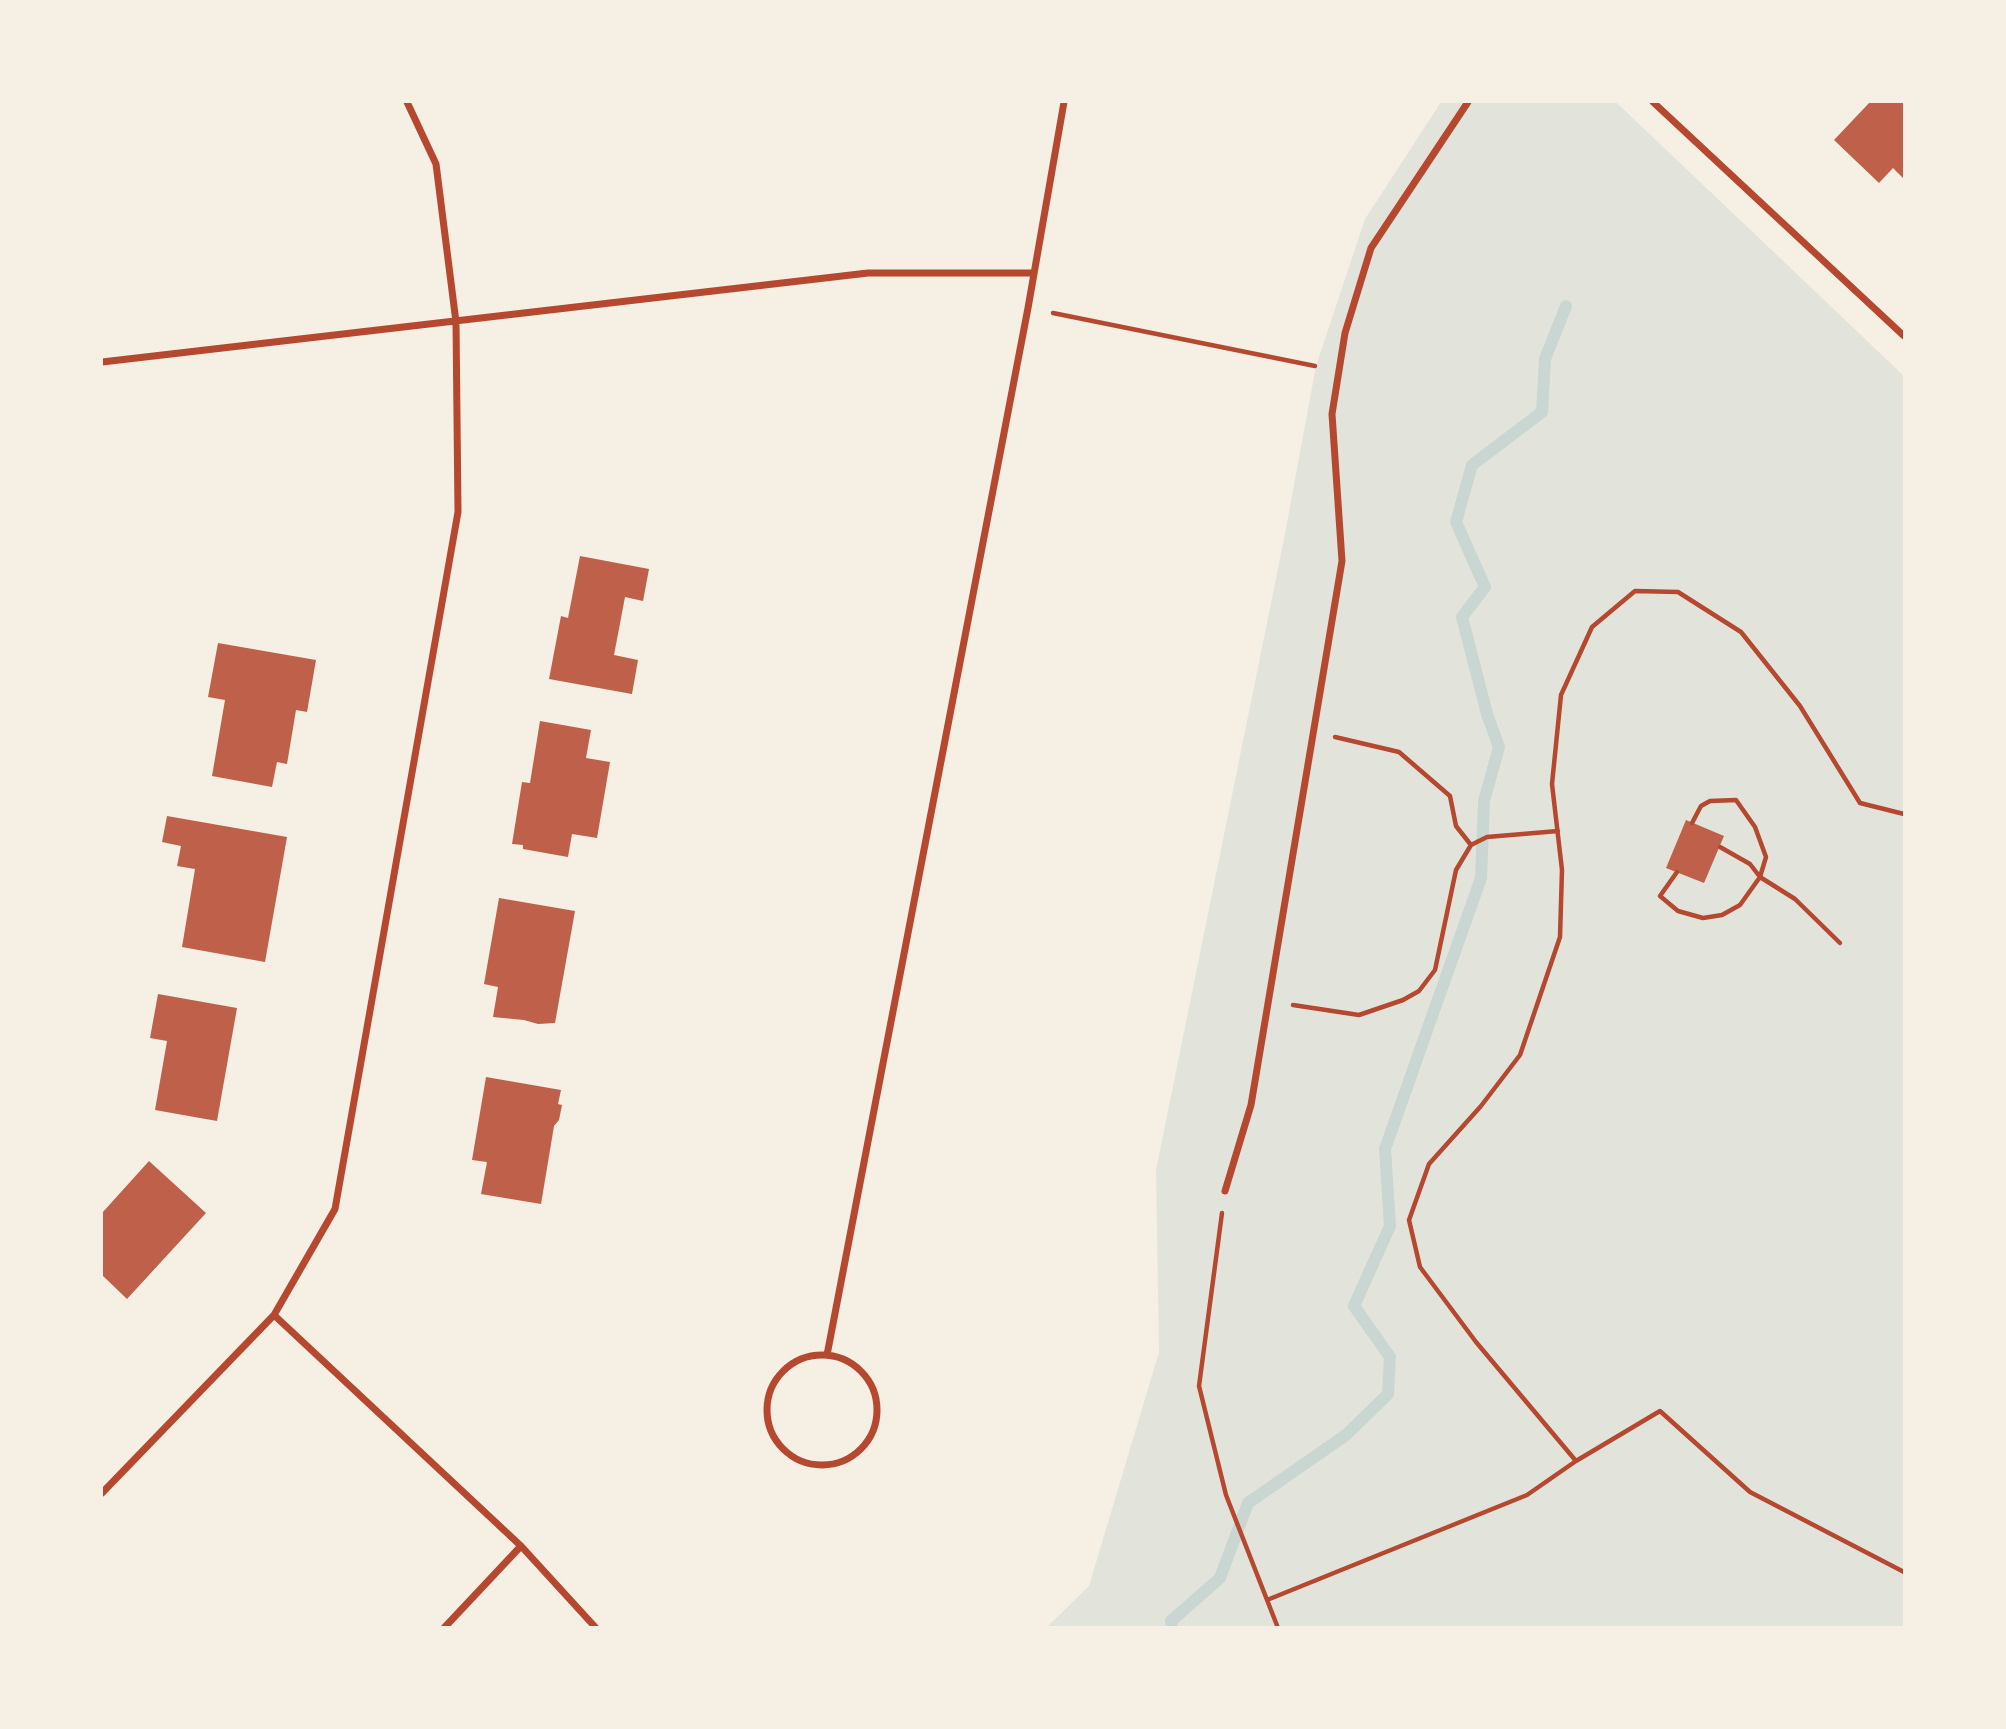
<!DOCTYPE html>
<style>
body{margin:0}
#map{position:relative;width:2006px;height:1729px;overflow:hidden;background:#f6efe4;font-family:Quicksand,sans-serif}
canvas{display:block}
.frame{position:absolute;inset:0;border:103px solid #f6efe4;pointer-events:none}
</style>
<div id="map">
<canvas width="2006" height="1729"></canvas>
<div class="frame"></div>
</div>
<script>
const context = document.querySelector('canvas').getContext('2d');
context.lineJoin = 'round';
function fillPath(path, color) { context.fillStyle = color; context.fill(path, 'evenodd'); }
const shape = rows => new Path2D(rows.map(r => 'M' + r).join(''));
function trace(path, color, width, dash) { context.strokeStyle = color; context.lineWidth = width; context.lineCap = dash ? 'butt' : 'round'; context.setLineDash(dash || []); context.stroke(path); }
fillPath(shape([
 [1441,102,1616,102,1904,376,1904,1627,1046,1628,1089,1586,1159,1352,1156,1170,1284,539,1316,366,1365,219]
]), '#e2e4dc');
trace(shape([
 [1172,1628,1171,1621,1220,1578,1248,1503,1346,1435,1388,1394,1390,1357,1354,1306,1390,1226,1385,1149,1481,878,1484,801,1499,747,1487,714,1462,617,1485,587,1456,522,1472,465,1542,412,1545,359,1566,306]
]), '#c9d6d2', 12);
fillPath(shape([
 [1870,102,1904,102,1904,179,1893,168,1879,183,1834,140],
 [580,556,649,569,643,601,625,597,614,655,638,660,632,694,549,679,561,616,568,618],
 [218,643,316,660,307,712,296,710,287,764,277,762,272,787,212,776,225,700,208,697],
 [540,721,591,730,586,758,610,762,597,838,572,834,568,857,523,849,523,845,512,844,522,782,530,783],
 [167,816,287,837,265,962,182,947,195,869,177,866,181,846,162,842],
 [1686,820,1724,836,1704,883,1666,868],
 [499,898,575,911,555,1023,538,1024,524,1020,493,1017,498,987,484,984],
 [158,994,237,1008,217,1121,155,1110,167,1041,150,1038],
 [486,1077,561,1090,558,1104,562,1105,559,1120,554,1126,541,1204,481,1194,487,1162,472,1160],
 [149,1161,206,1213,127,1299,102,1275,102,1213]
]), '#bf614a');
trace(shape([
 [1053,313,1315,366],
 [1335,737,1399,752,1450,796,1456,826,1471,845,1487,837,1558,831],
 [1904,814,1860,803,1800,706,1741,632,1678,592,1635,591,1592,627,1561,695,1552,784,1562,870,1560,937,1520,1055,1481,1106,1429,1164,1409,1220,1420,1267,1476,1342,1576,1461,1660,1411,1750,1492,1904,1572],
 [1692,823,1701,806,1710,801,1736,800,1755,827,1766,857,1760,877,1795,899,1840,943],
 [1677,872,1660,896,1678,911,1703,918,1722,915,1740,905,1760,877,1750,864,1720,847],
 [1293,1005,1359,1015,1403,1000,1419,991,1435,970,1456,870,1471,845],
 [1222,1213,1199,1386,1226,1495,1278,1628],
 [1267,1600,1527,1495,1576,1461]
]), '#b5482f', 4.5);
trace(shape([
 [1653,102,1904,336],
 [102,362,868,273,1034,273],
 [1225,1191,1251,1105,1342,561,1332,414,1345,333,1371,248,1468,102],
 [274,1315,521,1546,596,1628],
 [827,1355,1028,308,1064,102],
 '767 1410a55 55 0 1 1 110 0a55 55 0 1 1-110 0Z',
 [102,1493,274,1315,335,1209,458,512,456,322,436,164,407,102],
 [444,1628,521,1546]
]), '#b5482f', 7);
</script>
